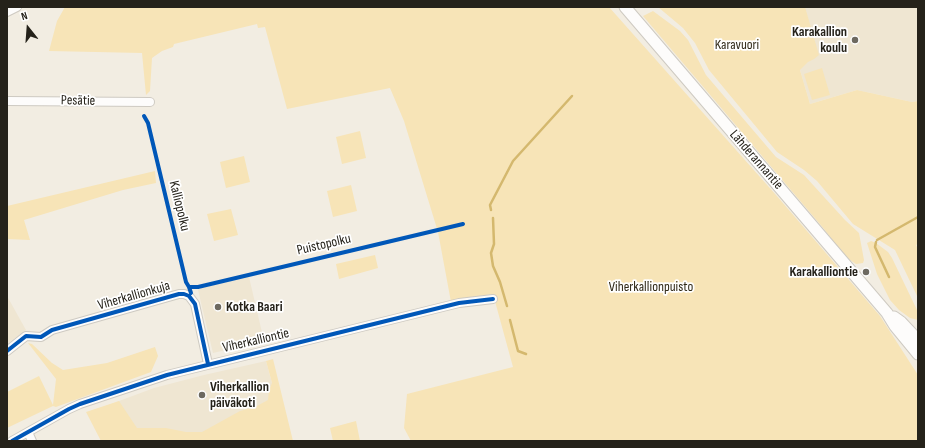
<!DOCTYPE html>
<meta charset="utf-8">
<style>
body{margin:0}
#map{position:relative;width:925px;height:448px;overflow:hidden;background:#f2ede2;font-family:"Sofia Sans Condensed",sans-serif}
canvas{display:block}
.frame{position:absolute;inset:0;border:8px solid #25221a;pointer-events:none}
.north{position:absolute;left:8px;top:8px;width:40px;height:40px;-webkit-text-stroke:3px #fff;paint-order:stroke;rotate:343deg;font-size:11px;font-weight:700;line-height:16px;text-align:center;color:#25221a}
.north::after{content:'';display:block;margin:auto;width:14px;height:18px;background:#25221a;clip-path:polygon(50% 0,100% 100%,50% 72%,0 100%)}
</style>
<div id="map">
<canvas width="925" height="448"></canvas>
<div class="frame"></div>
<div class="north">N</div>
</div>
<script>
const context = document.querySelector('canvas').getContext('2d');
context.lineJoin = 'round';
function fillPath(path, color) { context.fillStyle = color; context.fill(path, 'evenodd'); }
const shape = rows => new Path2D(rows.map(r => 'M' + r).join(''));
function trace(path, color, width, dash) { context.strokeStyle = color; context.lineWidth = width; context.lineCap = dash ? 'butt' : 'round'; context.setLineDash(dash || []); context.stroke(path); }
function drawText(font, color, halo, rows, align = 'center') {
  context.font = font + ' "Sofia Sans Condensed",sans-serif'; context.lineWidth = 3.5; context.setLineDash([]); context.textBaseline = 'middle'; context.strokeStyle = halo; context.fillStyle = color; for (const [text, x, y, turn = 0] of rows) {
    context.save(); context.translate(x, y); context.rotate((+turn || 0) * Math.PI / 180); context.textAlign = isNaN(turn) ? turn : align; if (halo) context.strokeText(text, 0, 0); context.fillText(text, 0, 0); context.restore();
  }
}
fillPath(shape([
 [794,7,918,7,918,101,912,102,857,90,810,104,800,70],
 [249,277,264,341,213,353,198,290,201,288],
 [7,296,26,330,7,344],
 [266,361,272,383,270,428,106,441,111,404,154,388,204,375]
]), '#efe6d2');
fillPath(shape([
 [65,7,609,7,776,195,880,316,918,375,918,441,411,441,404,428,407,394,513,367,493,294,464,298,451,302,438,232,404,121,390,88,287,109,265,27,258,28,257,24,174,44,173,47,162,51,152,58,150,91,146,95,142,53,49,51,57,21],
 [658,7,805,7,819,55,814,59,808,62,800,70,810,104,857,90,912,102,918,101,918,244,916,245,918,249,918,298,895,250,853,224,817,181,804,170,777,152,709,70,695,43,683,28],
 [653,11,680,31,688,40,706,75,776,157,804,175,845,220,859,233,864,260,863,263,856,264,844,256,824,229,643,16],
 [822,68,830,95,812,100,804,74],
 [360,131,366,158,342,164,336,137],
 [244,156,250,182,226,188,220,162],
 [155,171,156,183,123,190,24,220,30,240,7,239,7,206],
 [351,185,357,211,333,217,327,191],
 [231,209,238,235,214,241,207,214],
 [871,241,876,243,888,252,892,258,918,312,918,320,910,318,899,310,890,300,877,274,867,243],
 [375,255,378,268,339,279,336,264],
 [28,343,32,344,52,363,63,370,107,363,155,347,158,356,151,372,56,407,53,406,7,428,7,392,39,376,53,405,56,379],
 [273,359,293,441,101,441,86,412,119,401,137,428,166,428,186,432,202,432,240,411,255,407,268,400,269,390,272,383,266,361],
 [356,421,360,441,333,441,330,428]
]), '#f7e4b7');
trace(shape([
 [491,210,490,205,513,161,572,96],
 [493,218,494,244,491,253,493,266,500,282,507,306],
 [877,240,918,217],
 [876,242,875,247,889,277],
 [510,320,518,351,526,354]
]), '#d4b86e', 2.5);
const street = shape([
 [7,12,17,7],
 [7,101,150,102],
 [7,351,26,336,41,337,52,330,179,294,184,294,189,296,195,304,208,364],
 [28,432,32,441],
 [12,441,69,409,80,404,167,375,459,303,493,299]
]);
const secondary = shape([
 [625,7,887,313,895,326,918,354],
 [894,317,901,322,918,340]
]);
trace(street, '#cecac2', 10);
trace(secondary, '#cecac2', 13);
trace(street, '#fdfcfb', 8);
trace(secondary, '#fdfcfb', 11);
trace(shape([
 [144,116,148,123,186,282,189,287,191,293],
 [189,287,198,287,463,224],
 [7,351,26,336,41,337,52,330,179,294,184,294,189,296,195,304,208,364],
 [12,441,69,409,80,404,167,375,459,303,493,299]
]), '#0057b8', 4);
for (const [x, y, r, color] of [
 [855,40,4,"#6d6960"],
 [866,272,4,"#6d6960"],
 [218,307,4,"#6d6960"],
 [202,395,4,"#6d6960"]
]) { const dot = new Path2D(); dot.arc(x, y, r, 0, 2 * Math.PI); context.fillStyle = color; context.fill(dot); trace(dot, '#fff', 1.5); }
drawText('bold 14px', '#25221a', '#fff', [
 ["Karakallion",847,32],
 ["koulu",847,48],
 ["Karakalliontie",858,272],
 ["Kotka Baari",226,307,"left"],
 ["Viherkallion",210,387,"left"],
 ["päiväkoti",210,403,"left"]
], 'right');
drawText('14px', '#302917', '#fff', [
 ["Karavuori",737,45],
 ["Viherkallionpuisto",651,287]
]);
drawText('14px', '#25221a', '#fff', [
 ["Pesätie",78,101,1],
 ["Lähderannantie",756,160,49],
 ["Kalliopolku",179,206,76],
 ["Puistopolku",324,245,-13],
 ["Viherkallionkuja",134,296,-16],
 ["Viherkalliontie",256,341,-13]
]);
</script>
